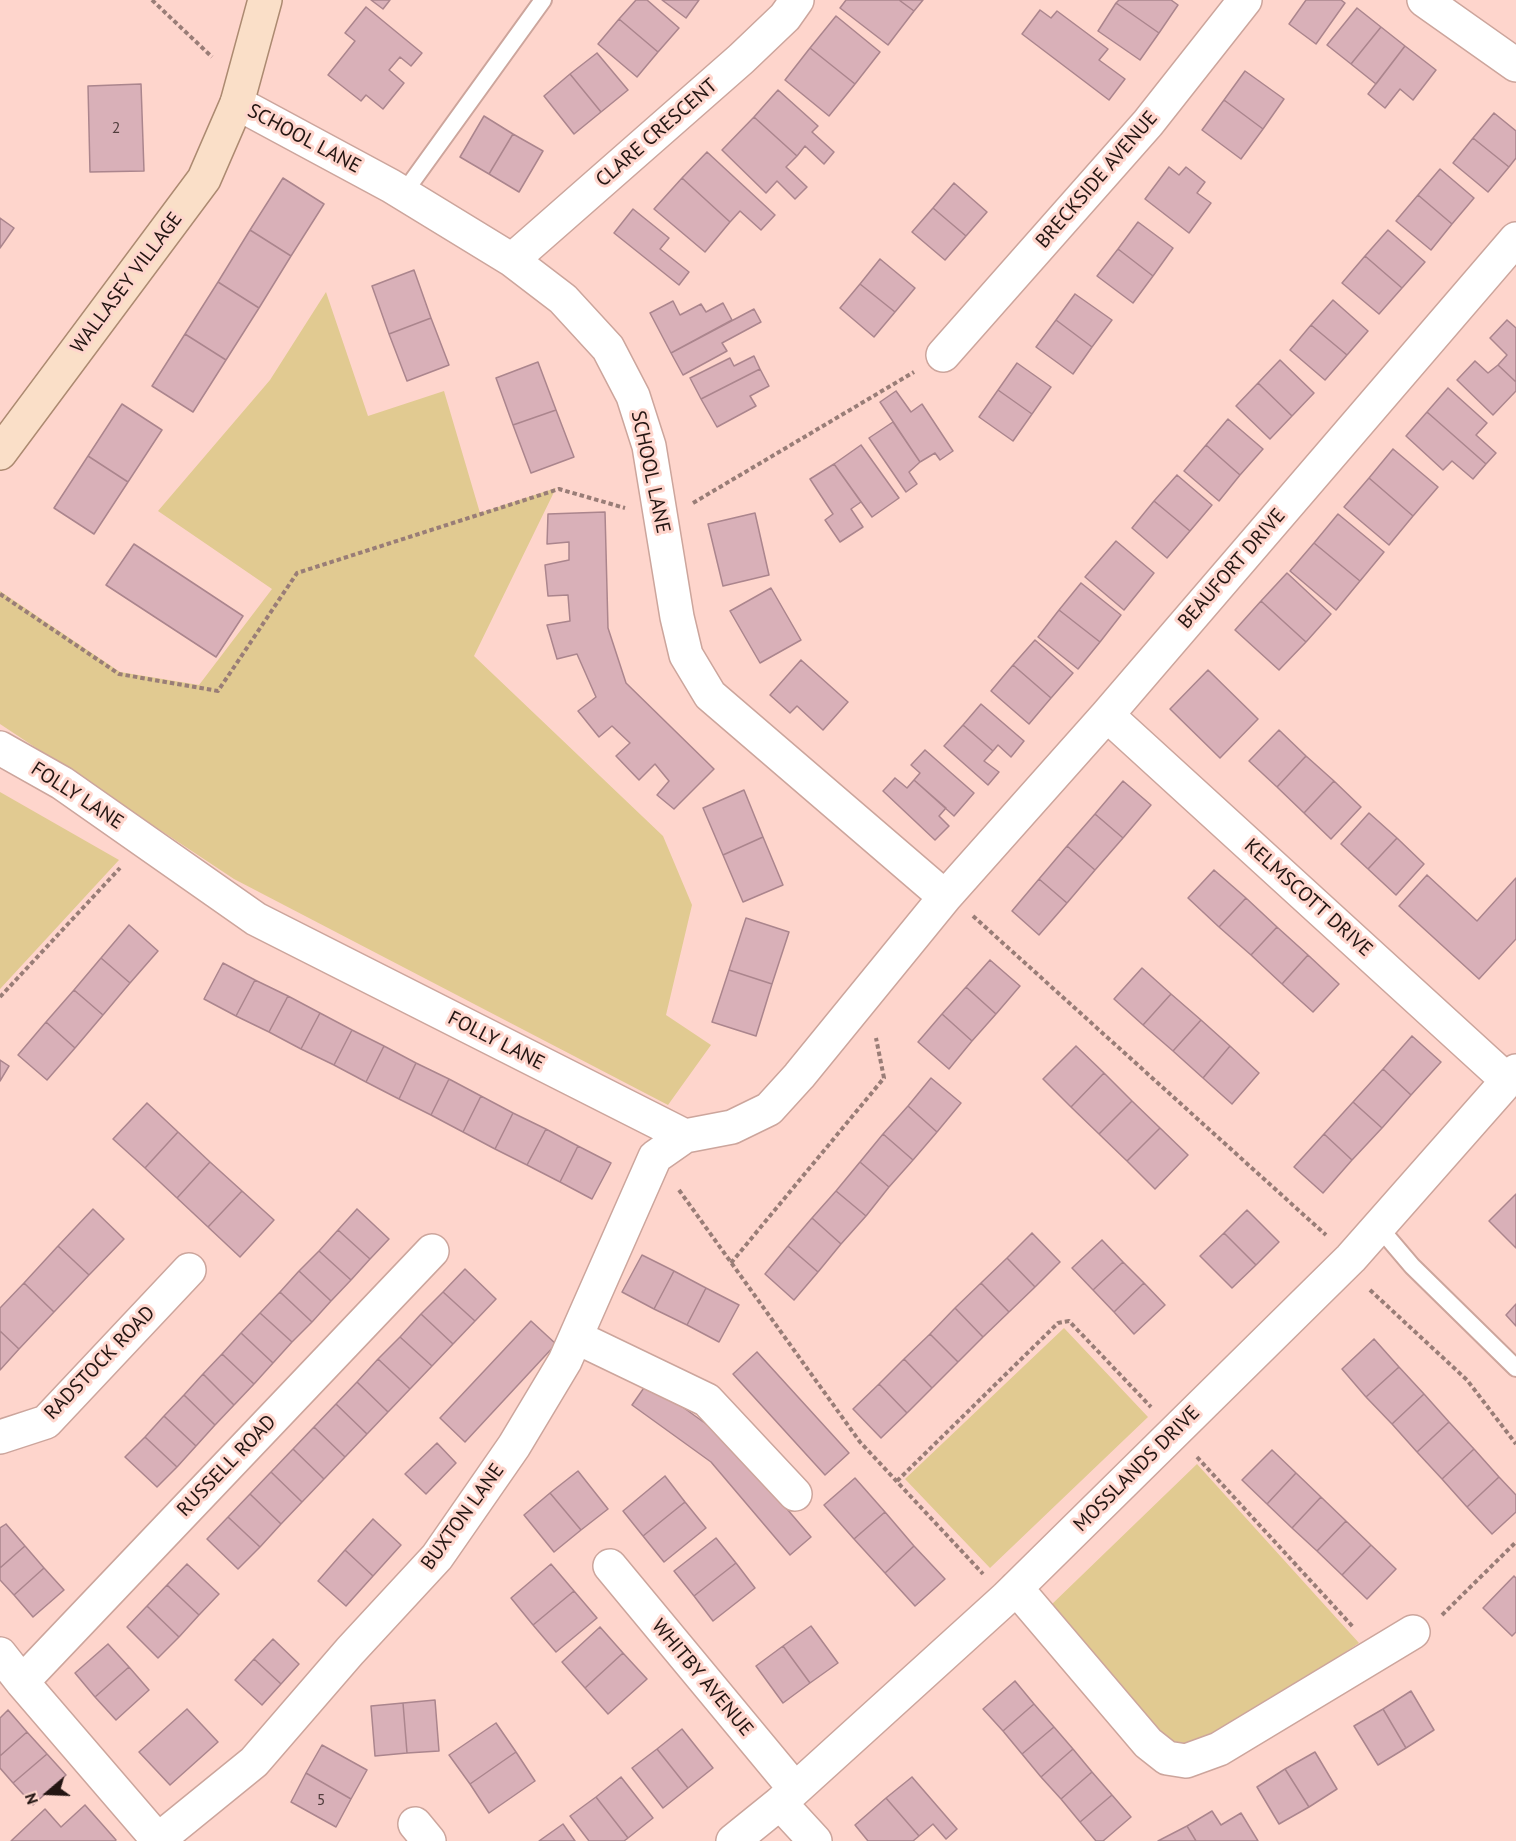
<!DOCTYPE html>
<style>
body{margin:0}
#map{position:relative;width:1516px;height:1841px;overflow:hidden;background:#fed5cc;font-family:"PT Sans",sans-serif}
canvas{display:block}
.north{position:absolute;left:18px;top:1763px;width:60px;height:60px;-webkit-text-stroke:4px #fed5cc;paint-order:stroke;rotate:251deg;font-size:16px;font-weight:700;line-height:24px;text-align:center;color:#231512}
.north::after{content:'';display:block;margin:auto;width:21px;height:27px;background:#231512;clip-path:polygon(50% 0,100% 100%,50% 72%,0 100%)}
</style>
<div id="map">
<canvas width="1516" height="1841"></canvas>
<div class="north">N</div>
</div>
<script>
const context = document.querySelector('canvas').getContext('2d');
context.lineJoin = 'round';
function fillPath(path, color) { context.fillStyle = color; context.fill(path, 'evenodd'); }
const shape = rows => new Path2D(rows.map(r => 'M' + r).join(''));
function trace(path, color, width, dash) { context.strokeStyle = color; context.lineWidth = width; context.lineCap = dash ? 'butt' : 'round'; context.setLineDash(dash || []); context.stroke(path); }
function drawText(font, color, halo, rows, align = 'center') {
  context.font = font + ' "PT Sans",sans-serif'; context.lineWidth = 6; context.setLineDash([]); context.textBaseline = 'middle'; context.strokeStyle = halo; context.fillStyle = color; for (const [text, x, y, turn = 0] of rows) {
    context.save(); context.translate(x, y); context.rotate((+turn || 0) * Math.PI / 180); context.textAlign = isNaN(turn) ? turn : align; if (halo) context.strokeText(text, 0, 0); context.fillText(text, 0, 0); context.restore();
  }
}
fillPath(shape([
 [326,292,368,416,444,391,480,513,556,488,474,656,663,836,692,905,666,1015,711,1045,668,1105,234,879,0,724,0,591,120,672,199,685,272,589,158,511,270,380],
 [0,792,119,860,0,989],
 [1064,1328,1148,1417,990,1568,905,1479],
 [1197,1464,1359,1643,1216,1738,1179,1745,1161,1735,1050,1606]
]), '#e1ca91');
const building = shape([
 [371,0,390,0,383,9,371,0],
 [636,0,647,0,679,28,658,52,619,19,636,0],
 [662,0,699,0,686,18,662,0],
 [846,0,899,0,914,11,888,45,840,8,846,0],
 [899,0,923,0,914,11,899,0],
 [1119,0,1171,0,1178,5,1159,33,1116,3,1119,0],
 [1306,0,1341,0,1345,3,1316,44,1289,24,1306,0],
 [1116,3,1159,33,1140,60,1098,31,1116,3],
 [366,7,422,53,411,66,400,57,389,70,404,83,383,109,366,95,361,101,328,75,355,41,345,33,366,7],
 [1357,8,1381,27,1351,64,1327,45,1357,8],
 [1040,10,1051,18,1057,11,1108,49,1099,60,1125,79,1109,100,1022,34,1040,10],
 [836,16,880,52,855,84,810,48,836,16],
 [619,19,658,52,637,77,598,44,619,19],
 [1381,27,1405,46,1376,84,1351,64,1381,27],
 [1405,46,1436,70,1413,100,1400,89,1385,108,1368,94,1405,46],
 [810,48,855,84,829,116,785,80,810,48],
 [597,53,628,90,601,112,570,74,597,53],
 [1245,71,1284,99,1263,129,1224,100,1245,71],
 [570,74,601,112,574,134,544,96,570,74],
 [141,84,144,171,90,172,88,86,141,84],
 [778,90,818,126,812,132,834,152,824,164,805,146,797,156,754,117,778,90],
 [1224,100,1263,129,1241,159,1202,130,1224,100],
 [1494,113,1516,131,1516,158,1509,167,1473,138,1494,113],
 [484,116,513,134,489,174,460,157,484,116],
 [754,117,797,156,786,167,807,187,795,199,777,181,766,193,722,150,754,117],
 [513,134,543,151,519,192,489,174,513,134],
 [1473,138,1509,167,1488,192,1453,163,1473,138],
 [707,152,775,215,761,230,740,211,730,222,682,178,707,152],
 [1169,167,1179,175,1186,167,1205,182,1197,193,1211,203,1189,233,1145,199,1169,167],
 [1440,169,1474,198,1452,224,1418,195,1440,169],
 [283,178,324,204,291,256,250,230,283,178],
 [682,178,730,222,705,252,654,209,682,178],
 [954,183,987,212,966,236,933,208,954,183],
 [1418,195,1452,224,1431,250,1396,221,1418,195],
 [933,208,966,236,945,260,912,232,933,208],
 [633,209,669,238,660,249,689,272,679,285,614,233,633,209],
 [0,218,14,228,0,248,0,218],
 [1138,222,1173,248,1153,276,1118,249,1138,222],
 [250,230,291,256,259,308,218,282,250,230],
 [1388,230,1425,262,1402,288,1365,256,1388,230],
 [1118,249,1153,276,1133,303,1097,276,1118,249],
 [1365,256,1402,288,1379,314,1342,283,1365,256],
 [880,259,915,288,895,312,860,284,880,259],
 [414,270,431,318,389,334,372,286,414,270],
 [218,282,259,308,226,360,185,334,218,282],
 [860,284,895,312,874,337,840,308,860,284],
 [1075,294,1112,320,1092,347,1056,320,1075,294],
 [1333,300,1368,331,1347,355,1311,325,1333,300],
 [673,301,680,315,701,304,706,312,723,303,732,320,671,353,650,313,673,301],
 [754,309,761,322,722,343,727,351,683,375,671,353,754,309],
 [431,318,449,365,407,381,389,334,431,318],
 [1056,320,1092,347,1073,374,1036,347,1056,320],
 [1507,320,1516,328,1516,382,1498,365,1507,355,1490,338,1507,320],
 [1311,325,1347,355,1325,380,1290,350,1311,325],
 [185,334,226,360,193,412,152,386,185,334],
 [754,356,760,369,701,399,690,378,730,358,734,366,754,356],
 [1280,360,1314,393,1292,416,1258,383,1280,360],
 [1475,361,1488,373,1498,365,1516,382,1516,391,1493,415,1457,380,1475,361],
 [538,362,556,410,513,425,496,378,538,362],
 [1017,363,1051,387,1032,414,998,390,1017,363],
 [760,369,769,386,750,396,756,406,717,427,701,399,760,369],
 [1258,383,1292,416,1270,439,1236,406,1258,383],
 [1448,388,1487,423,1476,435,1496,453,1486,464,1427,412,1448,388],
 [998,390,1032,414,1013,441,979,417,998,390],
 [896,391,911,412,922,404,953,451,940,460,935,453,920,462,880,402,896,391],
 [122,404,162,430,128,482,88,456,122,404],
 [556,410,574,457,531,473,513,425,556,410],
 [1427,412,1486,464,1473,479,1452,461,1443,470,1406,436,1427,412],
 [1228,419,1263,449,1240,475,1206,445,1228,419],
 [893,422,920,462,909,472,917,484,906,492,869,438,893,422],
 [861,445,899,498,872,517,834,464,861,445],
 [1206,445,1240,475,1219,501,1184,471,1206,445],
 [1393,449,1438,487,1413,516,1369,478,1393,449],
 [88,456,128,482,94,534,54,508,88,456],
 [834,464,861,502,851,509,863,527,840,542,825,520,833,514,810,479,834,464],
 [1177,475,1212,505,1190,531,1154,501,1177,475],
 [1369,478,1413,516,1389,545,1344,507,1369,478],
 [1154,501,1190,531,1167,558,1132,528,1154,501],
 [605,512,608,628,626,683,714,769,674,809,657,795,669,781,655,764,639,780,616,756,630,743,612,726,599,737,578,711,596,697,577,654,557,659,547,625,570,621,568,595,548,596,545,565,569,560,569,542,547,544,548,514,605,512],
 [755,513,769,575,723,586,708,524,755,513],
 [1338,514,1384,552,1360,581,1314,543,1338,514],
 [1116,541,1154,573,1124,610,1085,577,1116,541],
 [1314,543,1360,581,1336,610,1290,571,1314,543],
 [134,544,243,616,216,657,106,585,134,544],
 [1287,573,1331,614,1306,642,1261,601,1287,573],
 [1081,583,1121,615,1100,642,1059,610,1081,583],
 [771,588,801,640,760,663,730,611,771,588],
 [1261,601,1306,642,1279,670,1235,630,1261,601],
 [1059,610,1100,642,1078,669,1038,637,1059,610],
 [1035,640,1073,673,1051,698,1013,665,1035,640],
 [801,660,848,702,823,730,797,706,790,713,770,695,801,660],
 [1013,665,1051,698,1029,724,991,691,1013,665],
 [1208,670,1258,719,1220,758,1170,709,1208,670],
 [981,704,1024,741,1011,757,998,745,993,751,963,725,981,704],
 [963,725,993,751,984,761,999,772,988,785,944,746,963,725],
 [1279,730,1306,756,1277,787,1249,761,1279,730],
 [925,750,974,793,954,816,914,780,920,773,911,765,925,750],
 [1306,756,1334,781,1304,813,1277,787,1306,756],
 [895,778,907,788,914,780,946,808,939,816,949,826,935,840,883,791,895,778],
 [1123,781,1151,805,1123,838,1095,814,1123,781],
 [1334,781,1361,807,1331,839,1304,813,1334,781],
 [744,790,763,837,723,855,703,808,744,790],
 [1369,813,1397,838,1368,869,1341,844,1369,813],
 [1095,814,1123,838,1095,870,1067,846,1095,814],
 [763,837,783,885,743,902,723,855,763,837],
 [1397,838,1424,864,1396,895,1368,869,1397,838],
 [1067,846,1095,870,1067,903,1039,879,1067,846],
 [1214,870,1246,898,1219,927,1188,898,1214,870],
 [1427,875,1477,921,1516,878,1516,939,1479,979,1399,906,1427,875],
 [1039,879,1067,903,1039,935,1012,911,1039,879],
 [1246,898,1277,927,1251,955,1219,927,1246,898],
 [746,918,789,932,772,984,729,970,746,918],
 [129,925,158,951,130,983,101,958,129,925],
 [1277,927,1308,955,1282,984,1251,955,1277,927],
 [1308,955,1339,984,1313,1012,1282,984,1308,955],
 [101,958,130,983,103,1015,74,990,101,958],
 [990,960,1020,986,996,1014,966,987,990,960],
 [223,963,255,980,236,1016,204,999,223,963],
 [1142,968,1171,994,1143,1025,1114,999,1142,968],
 [729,970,772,984,756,1036,712,1022,729,970],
 [255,980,288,996,269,1032,236,1016,255,980],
 [966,987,996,1014,972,1041,942,1014,966,987],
 [74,990,103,1015,75,1048,46,1022,74,990],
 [1171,994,1201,1020,1173,1051,1143,1025,1171,994],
 [288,996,320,1013,301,1049,269,1032,288,996],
 [320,1013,352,1030,334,1065,301,1049,320,1013],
 [942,1014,972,1041,949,1069,918,1042,942,1014],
 [1201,1020,1230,1046,1203,1078,1173,1051,1201,1020],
 [46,1022,75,1048,47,1080,18,1055,46,1022],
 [352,1030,384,1046,366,1082,334,1065,352,1030],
 [1412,1036,1441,1062,1411,1095,1383,1069,1412,1036],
 [384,1046,416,1063,399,1099,366,1082,384,1046],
 [1076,1046,1104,1073,1071,1107,1043,1079,1076,1046],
 [1230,1046,1259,1073,1232,1104,1203,1078,1230,1046],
 [0,1060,9,1066,0,1081,0,1060],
 [416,1063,449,1079,431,1115,399,1099,416,1063],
 [1383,1069,1411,1095,1382,1128,1353,1102,1383,1069],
 [1104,1073,1132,1101,1099,1134,1071,1107,1104,1073],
 [931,1078,961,1103,937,1132,908,1106,931,1078],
 [449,1079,481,1096,463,1132,431,1115,449,1079],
 [481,1096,513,1113,495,1149,463,1132,481,1096],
 [1132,1101,1160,1128,1127,1161,1099,1134,1132,1101],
 [1353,1102,1382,1128,1352,1160,1324,1134,1353,1102],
 [147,1103,178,1132,145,1168,113,1139,147,1103],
 [908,1106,937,1132,913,1160,883,1134,908,1106],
 [513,1113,546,1129,527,1165,495,1149,513,1113],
 [1160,1128,1188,1155,1155,1189,1127,1161,1160,1128],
 [546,1129,578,1146,560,1182,527,1165,546,1129],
 [178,1132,210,1162,177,1198,145,1168,178,1132],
 [883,1134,913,1160,889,1187,860,1162,883,1134],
 [1324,1134,1352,1160,1323,1193,1294,1167,1324,1134],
 [578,1146,611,1163,592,1199,560,1182,578,1146],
 [210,1162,242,1191,208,1227,177,1198,210,1162],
 [860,1162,889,1187,866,1216,836,1191,860,1162],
 [242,1191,274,1220,240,1257,208,1227,242,1191],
 [836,1191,866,1216,841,1244,812,1218,836,1191],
 [1516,1194,1516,1248,1489,1221,1516,1194],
 [93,1209,124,1239,89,1275,58,1246,93,1209],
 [357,1209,389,1239,370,1259,338,1230,357,1209],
 [1247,1210,1279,1242,1256,1265,1224,1233,1247,1210],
 [812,1218,841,1244,818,1272,788,1246,812,1218],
 [338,1230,370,1259,351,1280,319,1251,338,1230],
 [1032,1233,1060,1262,1035,1287,1007,1258,1032,1233],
 [1224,1233,1256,1265,1232,1288,1200,1256,1224,1233],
 [1102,1240,1123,1262,1093,1290,1072,1268,1102,1240],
 [58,1246,89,1275,54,1312,24,1283,58,1246],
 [788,1246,818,1272,794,1300,765,1274,788,1246],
 [319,1251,351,1280,331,1301,299,1271,319,1251],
 [642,1255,674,1271,654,1309,622,1292,642,1255],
 [1007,1258,1035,1287,1009,1312,981,1283,1007,1258],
 [1123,1262,1144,1283,1114,1312,1093,1290,1123,1262],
 [465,1269,496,1299,475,1321,443,1292,465,1269],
 [299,1271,331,1301,312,1322,280,1292,299,1271],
 [674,1271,706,1288,687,1325,654,1309,674,1271],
 [24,1283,54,1312,19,1349,0,1331,0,1308,24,1283],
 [981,1283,1009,1312,983,1337,955,1308,981,1283],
 [1144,1283,1165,1305,1134,1334,1114,1312,1144,1283],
 [706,1288,739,1305,719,1342,687,1325,706,1288],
 [280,1292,312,1322,292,1342,260,1313,280,1292],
 [443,1292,475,1321,453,1344,421,1314,443,1292],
 [1516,1304,1516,1326,1506,1315,1516,1304],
 [955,1308,983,1337,958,1362,930,1334,955,1308],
 [260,1313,292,1342,273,1363,241,1333,260,1313],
 [421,1314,453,1344,432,1366,400,1337,421,1314],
 [531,1321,556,1344,465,1442,440,1418,531,1321],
 [0,1331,19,1349,0,1370,0,1331],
 [241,1333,273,1363,254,1384,222,1354,241,1333],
 [930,1334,958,1362,932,1388,904,1359,930,1334],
 [400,1337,432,1366,410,1389,378,1359,400,1337],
 [1374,1339,1399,1367,1366,1397,1342,1369,1374,1339],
 [757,1352,849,1453,825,1475,733,1374,757,1352],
 [222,1354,254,1384,234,1405,203,1374,222,1354],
 [378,1359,410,1389,388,1412,357,1382,378,1359],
 [904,1359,932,1388,907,1413,879,1384,904,1359],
 [1399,1367,1424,1394,1392,1424,1366,1397,1399,1367],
 [203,1374,234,1405,215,1425,184,1395,203,1374],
 [357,1382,388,1412,367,1434,336,1404,357,1382],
 [648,1382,727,1439,811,1537,790,1555,711,1462,632,1405,648,1382],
 [879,1384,907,1413,881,1438,853,1409,879,1384],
 [1424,1394,1449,1422,1417,1452,1392,1424,1424,1394],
 [184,1395,215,1425,196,1446,164,1416,184,1395],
 [336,1404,367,1434,345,1457,314,1427,336,1404],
 [164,1416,196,1446,177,1467,145,1437,164,1416],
 [1449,1422,1474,1449,1442,1479,1417,1452,1449,1422],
 [314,1427,345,1457,324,1479,293,1449,314,1427],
 [145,1437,177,1467,157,1487,125,1457,145,1437],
 [437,1443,456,1463,426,1494,405,1474,437,1443],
 [293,1449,324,1479,302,1502,271,1472,293,1449],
 [1474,1449,1499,1477,1467,1507,1442,1479,1474,1449],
 [1272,1450,1296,1473,1267,1504,1242,1480,1272,1450],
 [578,1471,608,1509,581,1530,550,1493,578,1471],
 [271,1472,302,1502,281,1524,250,1494,271,1472],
 [1296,1473,1321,1497,1292,1528,1267,1504,1296,1473],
 [665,1476,685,1502,643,1536,623,1511,665,1476],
 [1499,1477,1516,1495,1516,1512,1492,1534,1467,1507,1499,1477],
 [855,1478,885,1512,854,1539,824,1505,855,1478],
 [550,1493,581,1530,554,1552,524,1515,550,1493],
 [250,1494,281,1524,260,1547,228,1517,250,1494],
 [1321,1497,1346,1521,1317,1551,1292,1528,1321,1497],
 [685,1502,706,1528,664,1562,643,1536,685,1502],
 [885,1512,914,1546,885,1573,854,1539,885,1512],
 [228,1517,260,1547,238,1569,207,1539,228,1517],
 [373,1519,401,1545,373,1576,345,1550,373,1519],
 [1346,1521,1371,1545,1342,1575,1317,1551,1346,1521],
 [6,1524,25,1546,0,1568,0,1528,6,1524],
 [716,1538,736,1563,694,1596,674,1571,716,1538],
 [1371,1545,1396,1569,1367,1599,1342,1575,1371,1545],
 [25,1546,44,1568,14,1595,0,1580,0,1568,25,1546],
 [914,1546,945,1579,915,1606,885,1573,914,1546],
 [345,1550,373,1576,346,1606,318,1581,345,1550],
 [736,1563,755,1588,713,1621,694,1596,736,1563],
 [187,1564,219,1594,199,1615,167,1585,187,1564],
 [551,1564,574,1591,533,1625,511,1598,551,1564],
 [44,1568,64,1590,33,1617,14,1595,44,1568],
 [1514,1576,1516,1578,1516,1632,1512,1636,1483,1608,1514,1576],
 [167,1585,199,1615,179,1637,147,1606,167,1585],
 [574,1591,597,1618,556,1652,533,1625,574,1591],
 [147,1606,179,1637,158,1658,127,1627,147,1606],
 [811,1626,838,1663,810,1683,783,1646,811,1626],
 [600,1627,623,1653,585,1688,562,1662,600,1627],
 [273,1639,299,1664,281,1684,254,1659,273,1639],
 [108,1644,129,1667,95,1697,75,1673,108,1644],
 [783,1646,810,1683,783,1703,756,1666,783,1646],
 [623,1653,647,1679,608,1714,585,1688,623,1653],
 [254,1659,281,1684,262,1705,235,1680,254,1659],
 [129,1667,149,1690,116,1720,95,1697,129,1667],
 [1015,1681,1034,1704,1003,1731,983,1709,1015,1681],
 [1411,1691,1434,1730,1406,1748,1383,1709,1411,1691],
 [435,1700,439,1751,407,1753,403,1703,435,1700],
 [403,1703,407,1753,375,1756,371,1706,403,1703],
 [1034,1704,1054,1727,1022,1754,1003,1731,1034,1704],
 [187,1709,218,1742,170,1785,139,1752,187,1709],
 [1383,1709,1406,1748,1378,1765,1354,1726,1383,1709],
 [8,1710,27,1732,0,1756,0,1718,8,1710],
 [496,1723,516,1752,470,1784,449,1755,496,1723],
 [1054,1727,1073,1749,1041,1777,1022,1754,1054,1727],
 [682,1729,713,1768,688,1788,657,1749,682,1729],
 [27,1732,47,1754,13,1783,0,1768,0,1756,27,1732],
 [322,1745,367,1770,351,1799,306,1773,322,1745],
 [657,1749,688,1788,663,1808,632,1768,657,1749],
 [1073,1749,1092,1772,1061,1799,1041,1777,1073,1749],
 [516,1752,535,1781,489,1813,470,1784,516,1752],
 [1315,1752,1337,1789,1309,1807,1285,1769,1315,1752],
 [47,1754,66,1775,33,1805,13,1783,47,1754],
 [1285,1769,1309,1807,1279,1824,1257,1787,1285,1769],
 [1092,1772,1112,1795,1080,1822,1061,1799,1092,1772],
 [306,1773,351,1799,336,1827,291,1802,306,1773],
 [621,1777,653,1818,628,1838,596,1797,621,1777],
 [912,1777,957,1829,946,1839,933,1824,919,1836,886,1798,912,1777],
 [1112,1795,1131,1817,1103,1841,1096,1841,1080,1822,1112,1795],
 [596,1797,628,1838,624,1841,589,1841,570,1816,596,1797],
 [886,1798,919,1836,913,1841,868,1841,855,1825,886,1798],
 [85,1805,116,1840,115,1841,11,1841,45,1809,61,1827,85,1805],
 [1212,1811,1221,1825,1241,1813,1258,1841,1196,1841,1187,1826,1212,1811],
 [563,1824,575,1841,539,1841,563,1824],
 [1187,1826,1196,1841,1158,1841,1187,1826]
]);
fillPath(building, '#d9b0b8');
trace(building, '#ab858d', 1.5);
const service = shape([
 [403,194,543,0],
 [1378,1226,1412,1266,1516,1368]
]);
const minor = shape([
 [1424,0,1516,65],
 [237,103,391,186,512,260,563,299,608,348,633,396,649,446,677,617,686,655,710,695,945,897],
 [512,260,741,59,785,17,797,0],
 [943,355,1148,123,1245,0],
 [1107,715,1508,1081],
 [0,748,62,783,256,919,685,1136,732,1127,769,1109,799,1076,945,897,1107,715,1516,239],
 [576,1337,707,1400,795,1494],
 [0,1437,46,1422,189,1270],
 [610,1566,795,1789],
 [1016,1588,1148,1743,1167,1758,1186,1761,1219,1749,1413,1632],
 [0,1654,22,1682,158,1840,254,1762,350,1651,437,1557,514,1446,565,1361,655,1157,685,1136],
 [22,1682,432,1251],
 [780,1803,815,1841],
 [415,1824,429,1841],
 [733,1841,780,1803,1006,1598,1351,1258,1516,1071]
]);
const primary = shape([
 [0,453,204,179,237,103,265,0]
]);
trace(service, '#cca59c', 20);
trace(minor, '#cca59c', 36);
trace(primary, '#ac8a71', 36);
trace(shape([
 [152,0,212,57],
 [693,503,914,372],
 [0,594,119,674,218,691,297,573,559,489,625,508],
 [973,916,1326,1235],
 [0,997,120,868],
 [679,1190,860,1442,983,1574],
 [731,1263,884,1078,876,1038],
 [1370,1290,1467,1380,1516,1444],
 [1197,1457,1354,1628],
 [897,1481,1058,1323,1069,1321,1151,1407],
 [1442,1615,1516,1542]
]), '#997d77', 4, [4.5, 3]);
trace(service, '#fff', 16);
trace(minor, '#fff', 33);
trace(primary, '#fadfc8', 33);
drawText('16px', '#503c3c', null, [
 ["2",116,128],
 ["5",321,1800]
]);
drawText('20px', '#231512', '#fed5cc', [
 ["CLARE CRESCENT",657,133,-41],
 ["SCHOOL LANE",304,139,28],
 ["BRECKSIDE AVENUE",1097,180,-49],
 ["WALLASEY VILLAGE",127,283,-53],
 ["SCHOOL LANE",650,472,78],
 ["BEAUFORT DRIVE",1232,569,-49],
 ["FOLLY LANE",77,796,33],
 ["KELMSCOTT DRIVE",1308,898,42],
 ["FOLLY LANE",496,1041,27],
 ["RADSTOCK ROAD",100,1363,-46],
 ["RUSSELL ROAD",227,1466,-46],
 ["MOSSLANDS DRIVE",1137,1469,-45],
 ["BUXTON LANE",463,1517,-54],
 ["WHITBY AVENUE",702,1678,50]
]);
</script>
